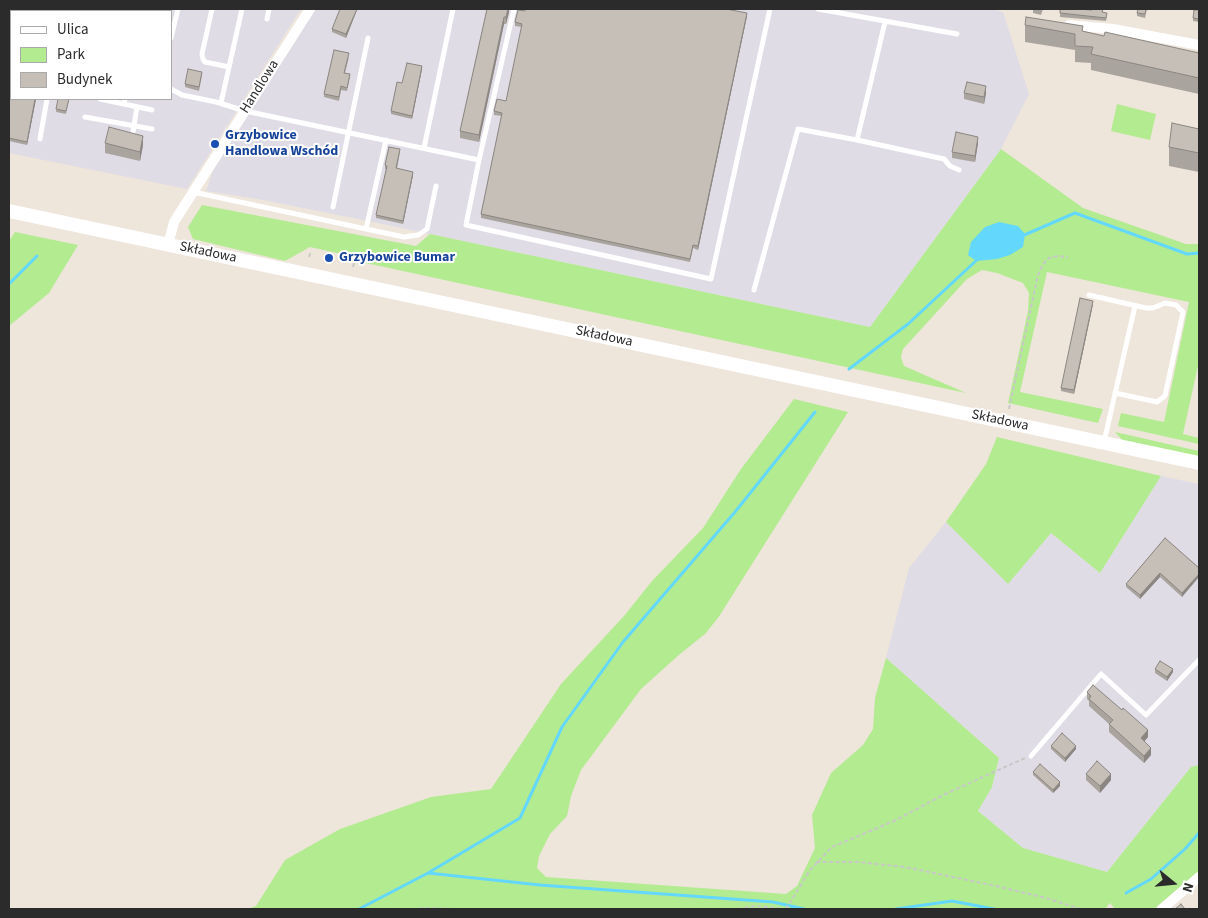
<!DOCTYPE html>
<meta charset="utf-8">
<style>
body{margin:0}
#map{position:relative;width:1208px;height:918px;overflow:hidden;background:#eee5db;font-family:"Source Sans 3",sans-serif}
canvas{display:block}
.frame{position:absolute;inset:0;border:10px solid #2b2b2b;pointer-events:none}
.legend{position:absolute;left:10px;top:10px;width:162px;height:90px;box-sizing:border-box;background:#fff;border:1px solid #aaa;margin:0;padding:6px 9px;list-style:none;font-size:15px;color:#2b2b2b}
.legend li{display:flex;align-items:center;gap:10px;height:25px}
.legend b{width:25px;border:1px solid #aaa}
.north{position:absolute;left:1148px;top:858px;width:50px;height:50px;-webkit-text-stroke:4px #fff;paint-order:stroke;rotate:107deg;font-size:14px;font-weight:700;line-height:20px;text-align:center;color:#2b2b2b}
.north::after{content:'';display:block;margin:auto;width:18px;height:22px;background:#2b2b2b;clip-path:polygon(50% 0,100% 100%,50% 72%,0 100%)}
</style>
<div id="map">
<canvas width="1208" height="918"></canvas>
<div class="frame"></div>
<ul class="legend">
<li><b style="height:6px;background:#fff"></b>Ulica</li>
<li><b style="height:14px;background:#b3eb91"></b>Park</li>
<li><b style="height:14px;background:#c6bfb8"></b>Budynek</li>
</ul>
<div class="north">N</div>
</div>
<script>
const context = document.querySelector('canvas').getContext('2d');
context.lineJoin = 'round';
function fillPath(path, color) { context.fillStyle = color; context.fill(path, 'evenodd'); }
const shape = rows => new Path2D(rows.map(r => 'M' + r).join(''));
function trace(path, color, width, dash) { context.strokeStyle = color; context.lineWidth = width; context.lineCap = dash ? 'butt' : 'round'; context.setLineDash(dash || []); context.stroke(path); }
function drawText(font, color, halo, rows, align = 'center') {
  context.font = font + ' "Source Sans 3",sans-serif'; context.lineWidth = 4; context.setLineDash([]); context.textBaseline = 'middle'; context.strokeStyle = halo; context.fillStyle = color; for (const [text, x, y, turn = 0] of rows) {
    context.save(); context.translate(x, y); context.rotate((+turn || 0) * Math.PI / 180); context.textAlign = isNaN(turn) ? turn : align; if (halo) context.strokeText(text, 0, 0); context.fillText(text, 0, 0); context.restore();
  }
}
fillPath(shape([
 [9,9,301,9,187,189,9,153],
 [11,11,171,11,171,99,11,99],
 [314,9,992,9,1003,12,1029,94,1001,149,870,327,373,222,258,199,206,191,213,171],
 [1161,476,1199,484,1199,765,1191,767,1107,872,1023,848,978,811,992,787,999,758,886,658,909,568,946,522,1008,583,1051,533,1100,573]
]), '#dfdce6');
fillPath(shape([
 [1117,104,1156,114,1150,140,1111,131],
 [1001,149,1083,208,1186,244,1199,244,1199,361,1183,434,1199,438,1199,444,1118,426,1121,413,1164,422,1189,302,1047,272,1020,392,1103,409,1098,423,1008,403,1028,311,1029,293,1023,283,997,273,982,270,967,279,903,349,901,357,904,366,966,393,366,263,355,257,310,247,285,261,193,239,188,227,202,205,416,246,430,234,870,327],
 [15,232,78,245,49,293,9,326,9,241],
 [794,399,848,412,718,618,705,634,680,654,641,689,581,770,571,796,567,816,550,834,539,856,537,868,546,877,786,894,797,886,815,848,812,815,831,773,863,745,873,729,875,698,886,658,999,758,992,787,978,811,1023,848,1107,872,1191,767,1199,765,1199,871,1154,909,1115,909,1110,903,1105,909,248,909,256,906,285,860,340,829,431,797,491,789,561,684,624,616,652,581,703,528,741,469],
 [1115,432,1199,451,1199,457,1123,441],
 [997,437,1161,476,1100,573,1051,533,1008,584,946,522,986,464]
]), '#b3eb91');
fillPath(shape([
 [999,222,1018,226,1025,234,1023,247,1010,255,997,259,976,261,968,255,971,242,985,227]
]), '#63d8fc');
trace(shape([
 [1022,236,1075,213,1187,254,1199,253],
 [9,284,37,256],
 [849,369,908,324,979,258],
 [428,873,520,818,562,727,623,642,735,512,815,412],
 [1126,893,1151,879,1185,849,1199,833],
 [359,909,428,873,540,885,773,902,804,909],
 [896,909,952,901,994,909]
]), '#63d8fc', 3);
trace(shape([
 [309,257,311,251],
 [353,267,354,263],
 [1009,409,1038,275,1043,264,1049,258,1058,256,1068,257],
 [816,862,858,862,905,867,996,886,1046,898,1081,909],
 [419,909,422,908,459,909],
 [738,909,755,906,785,909],
 [786,909,810,870,832,847,894,821,943,795,1025,758]
]), '#c8c8c8', 2, [4, 2.5]);
trace(shape([
 [212,9,202,54,203,59,205,62,229,67],
 [818,9,957,34],
 [267,19,269,9],
 [885,22,857,140,944,159,950,166,959,170],
 [171,38,178,9],
 [9,57,11,58],
 [171,89,182,95,216,102,245,111,479,160,514,9],
 [100,99,124,104],
 [125,99,124,104,152,110],
 [221,103,242,9],
 [85,117,152,129],
 [132,138,137,107],
 [40,139,47,99],
 [424,148,453,9],
 [479,160,466,225,711,279,770,9],
 [193,192,366,229,386,140],
 [333,207,368,38],
 [366,229,404,237,418,235,427,229,436,186],
 [754,290,798,129,857,140],
 [1089,295,1146,308,1153,308,1165,303,1176,305,1183,312,1165,396,1157,402,1115,393],
 [1104,442,1135,306],
 [1031,756,1101,674,1146,715,1199,660]
]), '#fff', 5);
trace(shape([
 [1069,25,1113,29,1199,45],
 [168,245,174,222,310,9],
 [1162,909,1199,877]
]), '#fff', 10);
trace(shape([
 [9,211,1199,463]
]), '#fff', 14);
fillPath(shape([
 [9,9,158,9,158,11,11,11,11,20,9,19],
 [357,9,346,38,332,32,332,29],
 [487,9,509,9,509,12,506,24,504,24,479,142,460,138,460,131],
 [1033,9,1043,9,1041,15,1033,13],
 [1103,9,1103,12,1107,16,1106,21,1060,17,1060,13],
 [1147,9,1145,18,1137,16,1137,13],
 [1199,10,1199,22,1193,21,1193,18],
 [525,11,747,16,698,250,693,248,690,262,481,218,481,214,502,116,494,115,494,111,506,101,522,27,515,26,515,22],
 [1025,25,1083,31,1104,36,1199,53,1199,94,1091,70,1091,63,1075,62,1075,50,1025,42],
 [349,57,345,73,350,77,347,91,341,90,339,101,324,97,324,94],
 [422,69,412,119,391,114,391,111,402,83],
 [202,75,199,91,185,87,185,84],
 [9,78,36,99,27,145,9,141],
 [964,93,986,93,984,104,964,99],
 [58,99,69,99,66,114,56,112],
 [1199,129,1199,172,1169,166,1169,147],
 [105,143,143,145,140,161,105,153],
 [978,143,975,162,952,158,952,152],
 [400,152,397,169,413,175,403,224,376,218,376,215,386,169,385,169,385,165],
 [1093,304,1074,394,1061,391,1061,388],
 [1165,538,1199,568,1182,597,1160,577,1140,599,1126,587,1126,584],
 [1155,669,1173,672,1167,681,1155,673],
 [1087,692,1148,737,1144,742,1151,755,1144,763,1109,732,1109,724,1089,706,1089,701,1087,699],
 [1051,746,1076,749,1065,762,1051,749],
 [1033,772,1060,786,1053,793,1033,775],
 [1086,774,1111,780,1100,793,1086,780]
]), '#aaa49e');
fillPath(shape([
 [357,9,357,10,346,38,346,34],
 [508,9,509,9,509,12,506,24,506,17],
 [747,13,747,16,698,250,698,246],
 [504,17,504,24,479,142,479,135],
 [422,66,422,69,412,119,412,116],
 [986,86,986,93,984,104,984,97],
 [35,99,36,99,27,145,27,142],
 [143,136,143,145,140,161,140,152],
 [978,137,978,143,975,162,975,156],
 [413,172,413,175,403,224,403,221],
 [1093,301,1093,304,1074,394,1074,390],
 [1160,573,1160,577,1140,599,1140,595],
 [1199,574,1199,577,1182,597,1182,593],
 [1173,669,1173,672,1167,681,1167,677],
 [1148,730,1148,737,1141,745,1141,738],
 [1076,746,1076,749,1065,762,1065,758],
 [1151,748,1151,755,1144,763,1144,756],
 [1111,774,1111,780,1100,793,1100,786],
 [1060,782,1060,786,1053,793,1053,790]
]), '#8b8681');
const building = shape([
 [9,9,157,9,157,11,11,11,11,14,9,13,9,9],
 [340,9,357,9,346,34,332,29,340,9],
 [487,9,508,9,506,17,504,17,479,135,460,131,487,9],
 [525,9,726,9,747,13,698,246,693,245,690,259,481,214,502,113,494,111,497,99,506,101,522,24,515,22,518,10,525,11,525,9],
 [1060,9,1076,9,1092,10,1093,9,1103,9,1102,12,1107,13,1106,18,1060,13,1060,9],
 [1138,9,1146,9,1145,14,1137,13,1138,9],
 [1194,10,1199,10,1199,19,1193,18,1194,10],
 [1026,17,1083,26,1082,31,1104,36,1105,32,1199,53,1199,78,1091,54,1093,47,1075,46,1075,34,1025,25,1026,17],
 [334,50,349,53,344,73,350,74,347,88,341,86,339,97,324,94,334,50],
 [407,63,422,66,412,116,391,111,397,82,402,83,407,63],
 [188,69,202,72,199,87,185,84,188,69],
 [9,78,11,79,11,99,35,99,27,142,9,138,9,78],
 [967,82,986,86,984,97,964,93,967,82],
 [58,99,69,99,66,111,56,109,58,99],
 [1172,123,1199,129,1199,153,1169,147,1172,123],
 [109,127,143,136,140,152,105,143,109,127],
 [956,132,978,137,975,156,952,152,956,132],
 [389,147,400,149,396,168,413,172,403,221,376,215,387,166,385,165,389,147],
 [1080,298,1093,301,1074,390,1061,388,1080,298],
 [1165,538,1199,568,1199,574,1182,593,1160,573,1140,595,1126,584,1165,538],
 [1160,661,1173,669,1167,677,1155,669,1160,661],
 [1093,685,1122,710,1123,708,1148,730,1141,738,1151,748,1144,756,1109,724,1113,720,1089,699,1091,696,1087,692,1093,685],
 [1062,733,1076,746,1065,758,1051,746,1062,733],
 [1097,761,1111,774,1100,786,1086,774,1097,761],
 [1040,764,1060,782,1053,790,1033,772,1040,764],
 [1181,904,1185,909,1175,909,1181,904]
]);
fillPath(building, '#c6bfb8');
trace(building, '#8b8681', 1);
for (const [x, y, r, color] of [
 [215,144,5,"#1a4fb4"],
 [329,258,5,"#1a4fb4"]
]) { const dot = new Path2D(); dot.arc(x, y, r, 0, 2 * Math.PI); context.fillStyle = color; context.fill(dot); trace(dot, '#fff', 2); }
drawText('14px', '#2b2b2b', '#fff', [
 ["Handlowa",260,87,-58],
 ["Składowa",208,253,12],
 ["Składowa",604,337,12],
 ["Składowa",1000,421,12]
]);
drawText('bold 14px', '#164399', '#fff', [
 ["Grzybowice",225,136],
 ["Handlowa Wschód",225,152],
 ["Grzybowice Bumar",339,258]
], 'left');
</script>
